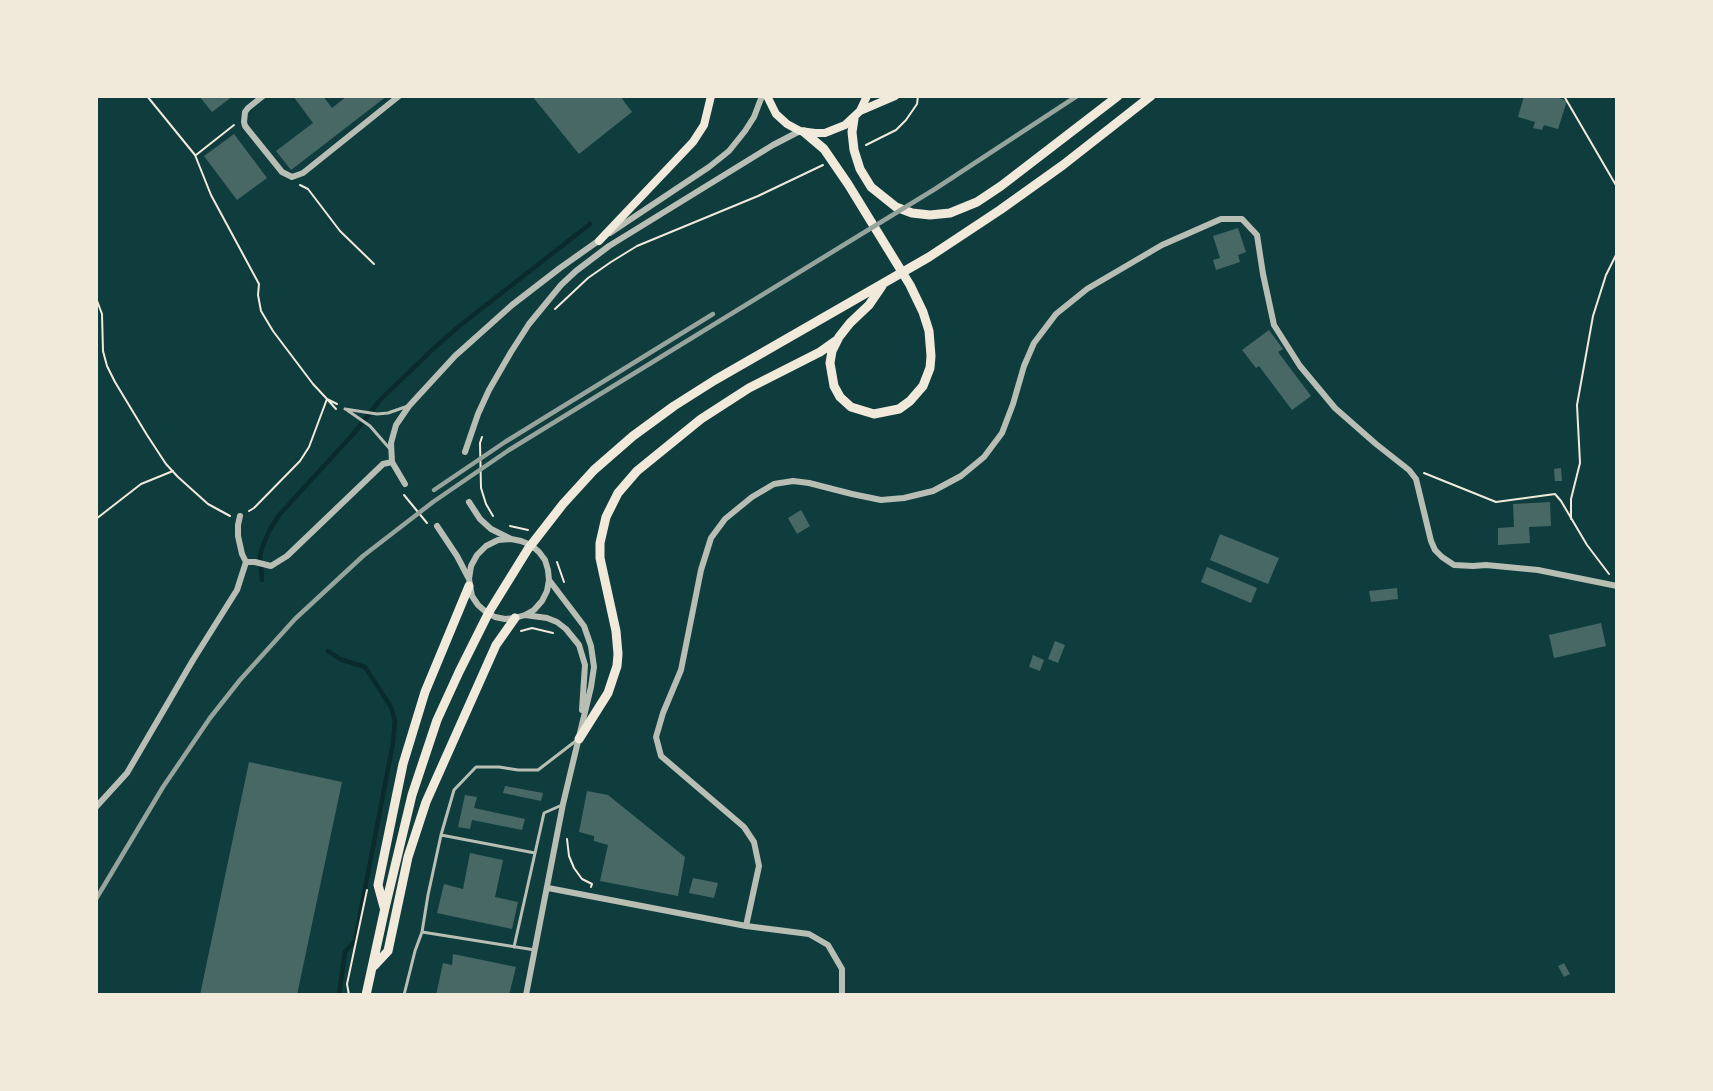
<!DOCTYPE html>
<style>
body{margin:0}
#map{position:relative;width:1713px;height:1091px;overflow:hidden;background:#0f3d3e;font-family:"Archivo Narrow",sans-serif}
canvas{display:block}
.frame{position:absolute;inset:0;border:98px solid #f1e9da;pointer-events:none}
</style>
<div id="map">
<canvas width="1713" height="1091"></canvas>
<div class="frame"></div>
</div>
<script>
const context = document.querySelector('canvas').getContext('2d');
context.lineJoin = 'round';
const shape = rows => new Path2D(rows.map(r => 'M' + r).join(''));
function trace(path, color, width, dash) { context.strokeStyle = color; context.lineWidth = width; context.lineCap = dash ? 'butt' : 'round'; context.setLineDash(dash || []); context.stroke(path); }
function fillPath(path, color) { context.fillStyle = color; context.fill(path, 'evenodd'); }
trace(shape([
 [262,580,260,556,262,548,269,531,279,515,356,431,380,400,431,351,458,327,590,224],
 [328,651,340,659,365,667,391,707,395,721,393,743,355,941,345,952,339,995]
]), '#0a2a2b', 4.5);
fillPath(shape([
 [199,96,233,96,212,112],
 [293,96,323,96,332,108,347,96,387,96,291,170,276,151,313,123],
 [532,96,620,96,632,112,579,154],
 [1524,96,1554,96,1567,101,1558,129,1544,125,1542,130,1533,128,1535,122,1518,117],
 [234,134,267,178,237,200,204,156],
 [1238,228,1246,252,1238,255,1240,262,1216,270,1213,260,1220,258,1213,236],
 [1269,330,1283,349,1278,352,1311,396,1292,410,1259,366,1256,368,1242,350],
 [1561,468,1562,481,1555,481,1554,469],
 [1550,502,1551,526,1529,527,1530,543,1498,545,1498,528,1514,527,1513,504],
 [801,510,810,526,797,534,788,518],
 [1220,534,1279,558,1268,584,1210,560],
 [1207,567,1257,588,1251,603,1201,582],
 [1397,588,1398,599,1371,602,1369,591],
 [1601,623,1606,646,1554,658,1549,635],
 [1055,641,1065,645,1058,663,1048,659],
 [1033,655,1044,660,1040,671,1029,667],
 [249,762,342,782,297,995,200,995],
 [505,786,543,793,541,801,503,793],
 [587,791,608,795,685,857,678,896,600,881,608,845,594,841,594,836,579,832],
 [465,795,477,797,474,808,525,819,522,830,472,820,470,829,458,827],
 [470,853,503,860,495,897,518,902,512,929,437,913,444,884,463,889],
 [693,878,718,883,714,898,689,893],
 [453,954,516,967,509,995,436,995,443,963,452,965],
 [1564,963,1570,974,1564,977,1558,966]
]), '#486865');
trace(shape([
 [147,96,195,155,211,195,259,284,258,295,261,311,273,331,313,384,327,399,337,404],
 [1564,96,1617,187],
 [866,145,896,130,906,120,917,104,918,96],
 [196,155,234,125],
 [300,185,308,189,340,231,374,264],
 [96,298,102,314,103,351,107,366,115,382,147,435,166,464,178,477,208,504,230,516],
 [555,309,588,278,611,262,637,246,758,196,823,165],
 [482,437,480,443,481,488,486,504,493,516],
 [1424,473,1496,502,1555,494,1561,501,1587,545,1609,574],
 [404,495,427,523],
 [249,511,254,508,300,461,309,447,327,399,336,409],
 [96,519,141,484,173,471],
 [1571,519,1571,499,1580,463,1577,405,1593,316,1606,275,1617,253],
 [510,526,528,530],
 [557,562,564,582],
 [521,631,532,628,553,633],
 [567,839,569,856,574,868,582,879,592,884,591,887],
 [349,995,347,984,367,890]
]), '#f1e9da', 2);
trace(shape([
 [345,409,377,414,388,413,408,406],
 [347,410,370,426,390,449],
 [441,835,535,853],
 [422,932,535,950],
 [514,947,544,813,562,805],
 [404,995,415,951,422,932,428,895,441,835,454,790,476,767,499,767,518,770,538,770,577,740]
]), '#b8beb3', 3);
trace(shape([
 [263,96,248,108,245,112,244,122,245,126,282,172,292,177,303,173,399,96],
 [610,233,709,167,729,151,745,131,754,117,762,96],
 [465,452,478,414,489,390,511,352,529,324,561,285,576,271,609,246,773,145,800,131],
 [405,484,392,462,391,443,396,425,409,406,455,356,512,305,560,268,601,239],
 [469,502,480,519,491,529,511,539,521,541,531,545,539,552,545,560,548,570,549,580,547,591,542,601,534,610,525,615,515,618,505,619,495,617,486,612,478,605,472,596,469,579,471,566,477,555,486,546,498,540,511,539],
 [437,526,457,556,469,579],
 [246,562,255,562,271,566,287,556,383,464,392,462],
 [525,615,547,618,557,622,566,629,579,645,585,665,582,710],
 [96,807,127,773,193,660,237,590,246,562,242,554,238,536,238,525,240,516],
 [548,888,746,926,809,934,828,945,842,969,842,995],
 [746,926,759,866,754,842,744,827,661,756,656,737,663,713,681,670,701,570,711,538,725,519,752,497,774,484,793,481,809,483,852,494,881,500,904,498,933,491,961,476,984,457,1002,433,1013,404,1024,366,1034,343,1056,314,1087,289,1162,245,1221,219,1242,219,1257,235,1263,274,1274,325,1300,366,1335,408,1376,444,1409,470,1416,479,1431,541,1435,550,1442,557,1454,565,1473,566,1486,565,1538,570,1617,586],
 [526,995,563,804,591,687,594,667,591,646,584,626,549,580]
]), '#b8beb3', 6);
trace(shape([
 [767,96,776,114,787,124,800,131,815,133,825,133,845,125,860,111,867,96],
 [860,111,895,96],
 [599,241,693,142,704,125,711,96]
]), '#f1e9da', 8);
trace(shape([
 [854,119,852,132,854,150,860,169,871,187,896,207,912,213,930,215,950,213,977,202,1001,186,1118,96],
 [804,132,824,149,848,184,910,285,923,312,929,331,931,356,930,368,923,386,910,401,899,409,874,414,851,407,840,397,834,386,830,363,832,351,839,337,850,323,869,305,882,286],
 [579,739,608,693,617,666,618,654,616,631,600,558,600,543,606,517,618,493,637,471,701,419,749,388,820,352,837,340],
 [384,907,378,885,403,764,425,692,469,586],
 [374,966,388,951,408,857,426,802,496,645,515,618],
 [366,995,385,908,412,795,437,720,459,672,489,612,528,549,563,504,594,470,633,436,674,406,715,380,929,257,1000,210,1063,165,1151,96]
]), '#f1e9da', 9);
trace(shape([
 [434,490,505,442,713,314],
 [96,899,163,787,210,718,240,680,295,619,363,556,433,502,509,450,935,189,1077,96]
]), '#97a49c', 4.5);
</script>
